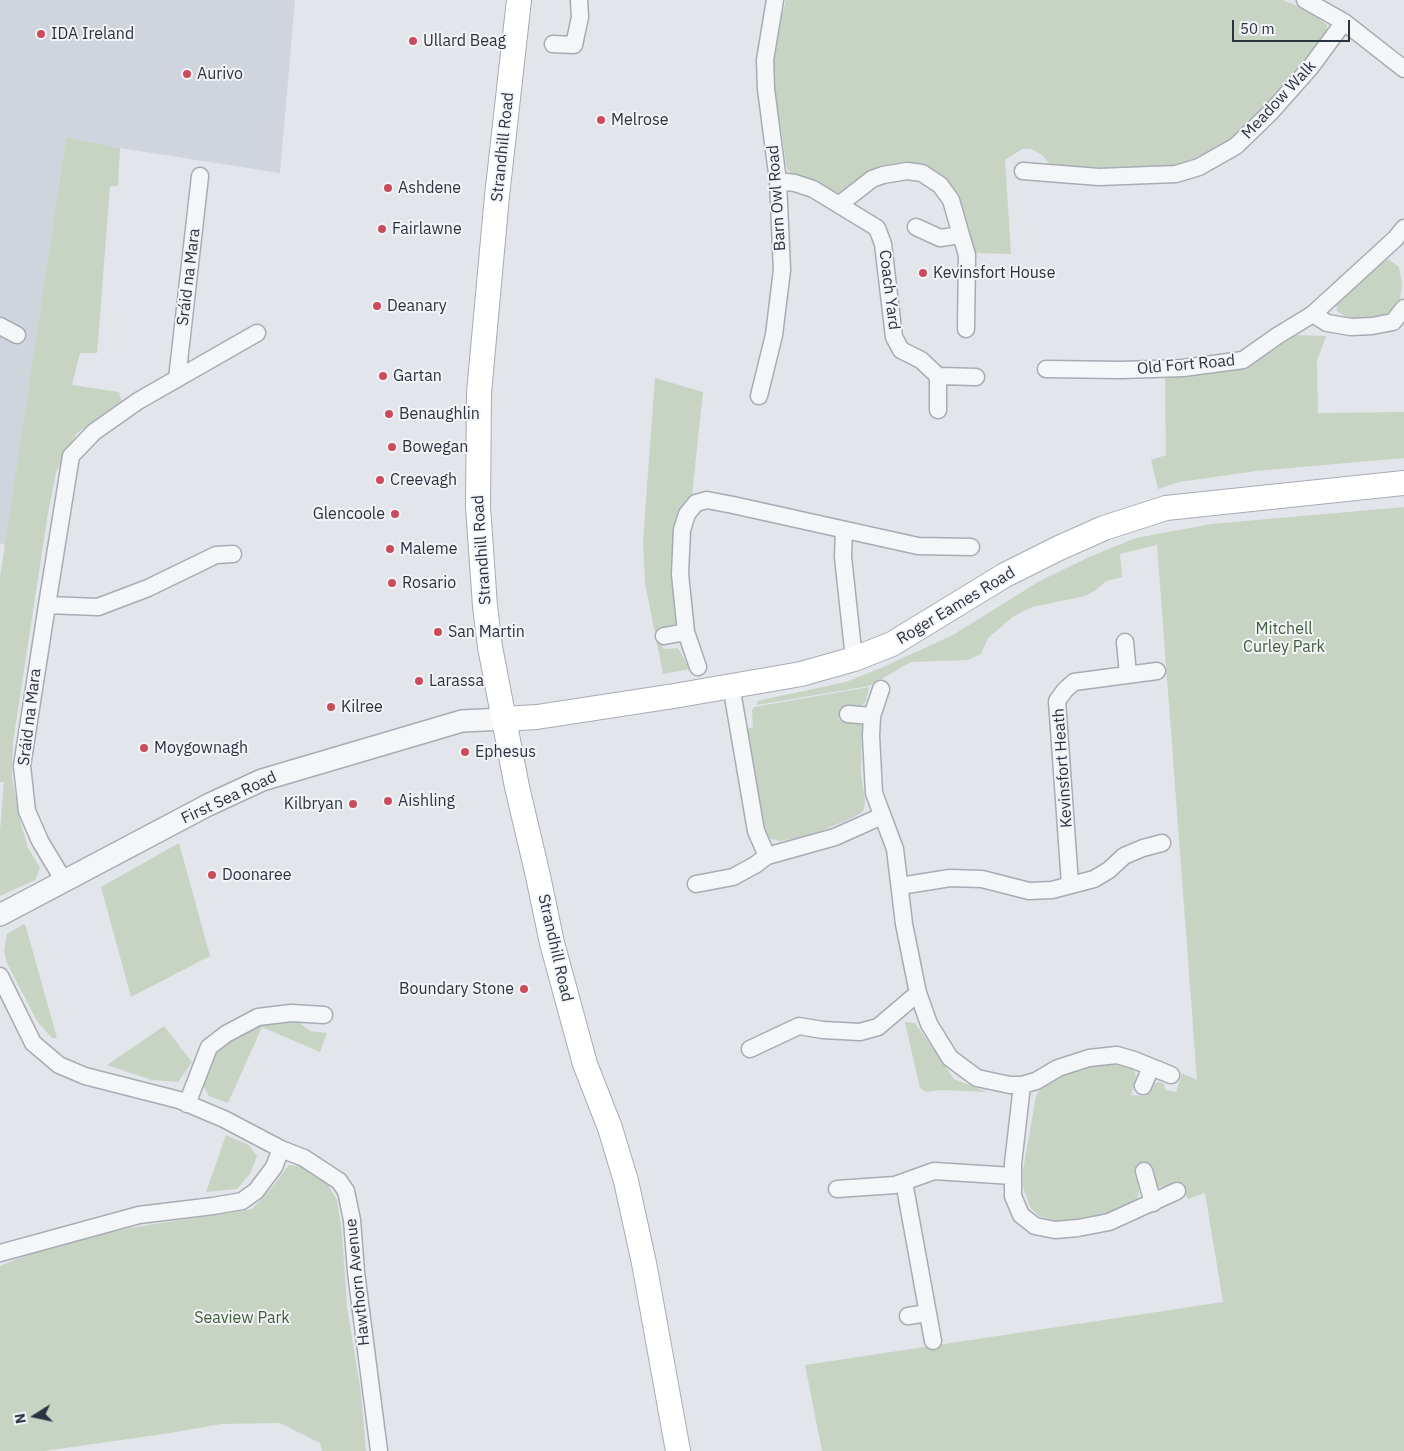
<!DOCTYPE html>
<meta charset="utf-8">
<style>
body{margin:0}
#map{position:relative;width:1404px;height:1451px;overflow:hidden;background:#e2e5ea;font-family:"IBM Plex Sans",sans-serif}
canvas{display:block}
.north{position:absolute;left:10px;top:1391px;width:50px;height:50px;-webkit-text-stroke:4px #f2f4f7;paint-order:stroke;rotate:260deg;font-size:14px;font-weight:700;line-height:20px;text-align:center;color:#2b3242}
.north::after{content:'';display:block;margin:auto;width:18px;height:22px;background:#2b3242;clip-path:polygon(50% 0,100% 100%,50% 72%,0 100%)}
.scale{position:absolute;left:1232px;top:20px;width:118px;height:22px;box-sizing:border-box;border:2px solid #2b3242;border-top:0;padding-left:6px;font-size:15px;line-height:18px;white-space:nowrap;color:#2b3242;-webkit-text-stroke:4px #f2f4f7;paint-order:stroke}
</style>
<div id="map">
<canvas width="1404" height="1451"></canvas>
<div class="north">N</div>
<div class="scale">50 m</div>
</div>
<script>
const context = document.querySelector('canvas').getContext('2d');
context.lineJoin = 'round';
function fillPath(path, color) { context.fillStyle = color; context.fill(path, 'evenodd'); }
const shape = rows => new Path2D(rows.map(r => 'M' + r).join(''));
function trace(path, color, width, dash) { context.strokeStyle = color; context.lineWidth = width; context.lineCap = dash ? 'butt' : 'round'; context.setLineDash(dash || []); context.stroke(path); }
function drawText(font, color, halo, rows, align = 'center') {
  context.font = font + ' "IBM Plex Sans",sans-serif'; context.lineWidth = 4; context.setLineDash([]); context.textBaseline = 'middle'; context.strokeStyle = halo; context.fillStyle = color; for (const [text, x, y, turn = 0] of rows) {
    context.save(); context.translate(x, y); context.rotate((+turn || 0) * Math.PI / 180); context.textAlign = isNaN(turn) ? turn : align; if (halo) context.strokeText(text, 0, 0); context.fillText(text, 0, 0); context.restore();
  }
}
fillPath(shape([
 [0,0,295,0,280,173,120,148,66,137,5,545,0,543]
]), '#d0d4dc');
fillPath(shape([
 [786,0,1283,0,1311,12,1327,25,1327,34,1280,93,1256,118,1220,149,1199,162,1169,166,1121,168,1061,167,1051,165,1041,154,1031,149,1022,149,1005,160,1011,254,974,253,948,183,935,172,914,165,845,194,838,194,820,183,792,174,787,169,774,85,773,62,776,37],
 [66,137,120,148,118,186,110,186,97,353,80,353,72,385,119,392,122,402,77,433,56,472,48,513,13,742,12,778,20,821,28,848,40,868,35,880,0,896,0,831,4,782,0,782,0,577],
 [1389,260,1399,267,1402,283,1400,300,1392,311,1378,319,1361,319,1346,317,1337,311,1336,302,1380,261],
 [1295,335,1326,336,1317,361,1318,413,1404,412,1404,458,1256,471,1179,482,1158,489,1151,460,1166,455,1165,375,1203,375,1247,366,1274,350],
 [655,378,703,392,692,495,682,508,672,575,676,627,661,635,663,649,678,648,690,669,663,674,645,583,643,541],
 [1404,507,1404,1451,822,1451,805,1365,1223,1302,1205,1193,1188,1199,1177,1181,1170,1186,1157,1187,1153,1180,1138,1172,1139,1193,1136,1201,1117,1211,1104,1215,1073,1220,1054,1221,1039,1216,1030,1207,1023,1187,1023,1170,1036,1096,1042,1086,1050,1079,1092,1063,1130,1062,1135,1072,1136,1080,1131,1095,1145,1096,1149,1084,1159,1082,1164,1084,1165,1090,1176,1092,1182,1073,1197,1080,1157,545,1120,554,1122,577,1106,581,1096,590,1085,596,1032,607,1014,616,988,638,981,654,968,660,911,662,869,686,757,705,757,701,846,682,883,667,953,635,1038,582,1089,557,1136,538,1211,524],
 [869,687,866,701,862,706,839,709,839,719,862,725,861,773,865,801,864,809,861,813,850,819,808,836,780,841,768,838,763,830,747,729,753,727,752,710,754,707],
 [179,843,210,956,131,997,101,887],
 [24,924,26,927,57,1038,52,1038,37,1021,7,963,4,950,7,934],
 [282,1020,298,1022,310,1031,327,1033,320,1052,262,1027,228,1103,209,1096,202,1084,215,1053,230,1039,258,1024],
 [905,1022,915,1023,954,1079,987,1092,941,1090,926,1092,920,1088],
 [164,1026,192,1062,178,1082,152,1080,107,1065],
 [226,1135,249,1145,257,1156,250,1174,237,1189,206,1192],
 [289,1165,299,1166,326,1182,337,1200,342,1233,347,1307,361,1393,366,1451,322,1451,320,1443,280,1423,221,1424,170,1433,44,1451,0,1451,0,1266,22,1257,97,1235,136,1227,252,1209,270,1190]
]), '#c7d4c4');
const minor = shape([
 [1305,0,1344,22,1404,69],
 [553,44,574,45,580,17,579,0],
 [1023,171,1099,177,1176,174,1199,167,1236,146,1271,112,1310,68,1344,22],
 [778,181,795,183,813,189,877,228,883,244,894,337,901,350,921,360,938,376,976,377],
 [840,204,872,179,883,175,907,171,922,173,940,185,951,200,961,235,940,238,916,227],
 [961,235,967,255,966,329],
 [1313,314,1327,323,1351,327,1372,326,1393,322,1404,308],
 [0,326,17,335],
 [1046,369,1121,370,1183,368,1243,360,1277,336,1313,314,1395,239,1404,228],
 [938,376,938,410],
 [177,379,200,176],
 [759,396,774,335,782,270,778,181,766,89,765,60,775,0],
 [844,530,843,557,854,659],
 [47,605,98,607,148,588,216,555,233,554],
 [664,636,686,632],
 [1125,642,1128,674],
 [698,667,686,632,680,574,682,530,687,514,696,503,707,500,733,505,918,546,971,547],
 [731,685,756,831,767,856],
 [881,689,872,716,871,736,874,793,895,849,904,924,918,993,929,1024,950,1058,977,1078,1010,1085,1022,1085,1036,1081,1058,1068,1089,1058,1117,1055,1134,1060,1171,1075],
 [848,714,872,716],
 [64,881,40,841,27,811,22,766,47,605,71,456,94,432,138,401,257,333],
 [696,884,733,877,755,865,767,856,835,837,882,816],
 [1070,884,1057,701,1065,690,1074,682,1157,671],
 [900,886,950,878,982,879,1029,891,1052,890,1094,879,1109,870,1124,856,1143,848,1162,843],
 [0,976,33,1043,59,1065,85,1076,179,1100,224,1119,281,1149,304,1158,339,1181,346,1191,352,1220,356,1272,379,1451],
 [750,1049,799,1026,823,1030,860,1032,878,1027,918,993],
 [1022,1085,1013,1164,1013,1196,1021,1215,1035,1226,1055,1230,1078,1228,1109,1222,1177,1191],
 [1143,1086,1151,1067],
 [187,1104,209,1047,226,1034,258,1017,291,1013,324,1015],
 [1144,1171,1153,1203],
 [904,1182,933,1341],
 [837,1189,895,1185,934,1171,1013,1176],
 [0,1253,139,1215,213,1206,242,1201,256,1191,274,1167,281,1149],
 [908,1316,928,1313]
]);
const tertiary = shape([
 [0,915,208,805,262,780,462,721,504,719]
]);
const secondary = shape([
 [519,0,497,196,479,393,478,507,485,606,490,647,517,787,538,876,552,943,585,1064,610,1128,626,1181,644,1263,678,1451],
 [504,719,537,717,674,696,801,674,854,659,892,644,1005,575,1059,548,1104,528,1166,508,1404,483]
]);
trace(minor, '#a7acb4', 19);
trace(tertiary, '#a7acb4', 24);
trace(secondary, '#a7acb4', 26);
trace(minor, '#f5f6f8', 16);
trace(tertiary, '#f5f6f8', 21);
trace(secondary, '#fff', 24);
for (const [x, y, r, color] of [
 [41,34,5,"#ca4c5c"],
 [413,41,5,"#ca4c5c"],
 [187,74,5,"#ca4c5c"],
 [601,120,5,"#ca4c5c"],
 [388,188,5,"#ca4c5c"],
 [382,229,5,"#ca4c5c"],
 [923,273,5,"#ca4c5c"],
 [377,306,5,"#ca4c5c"],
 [383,376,5,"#ca4c5c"],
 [389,414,5,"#ca4c5c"],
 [392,447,5,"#ca4c5c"],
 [380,480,5,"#ca4c5c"],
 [395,514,5,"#ca4c5c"],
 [390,549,5,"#ca4c5c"],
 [392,583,5,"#ca4c5c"],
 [438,632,5,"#ca4c5c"],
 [419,681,5,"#ca4c5c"],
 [331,707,5,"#ca4c5c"],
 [144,748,5,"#ca4c5c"],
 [465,752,5,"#ca4c5c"],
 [388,801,5,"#ca4c5c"],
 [353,804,5,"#ca4c5c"],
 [212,875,5,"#ca4c5c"],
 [524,989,5,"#ca4c5c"]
]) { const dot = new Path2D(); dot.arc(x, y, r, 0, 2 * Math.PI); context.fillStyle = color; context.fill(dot); trace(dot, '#f2f4f7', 2); }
drawText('16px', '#2b3242', '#f2f4f7', [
 ["IDA Ireland",51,34],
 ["Ullard Beag",423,41],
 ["Aurivo",197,74],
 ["Melrose",611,120],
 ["Ashdene",398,188],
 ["Fairlawne",392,229],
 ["Kevinsfort House",933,273],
 ["Deanary",387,306],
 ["Gartan",393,376],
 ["Benaughlin",399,414],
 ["Bowegan",402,447],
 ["Creevagh",390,480],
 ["Glencoole",385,514,"right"],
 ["Maleme",400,549],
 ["Rosario",402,583],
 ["San Martin",448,632],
 ["Larassa",429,681],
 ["Kilree",341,707],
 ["Moygownagh",154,748],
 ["Ephesus",475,752],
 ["Aishling",398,801],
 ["Kilbryan",343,804,"right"],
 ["Doonaree",222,875],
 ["Boundary Stone",514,989,"right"]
], 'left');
drawText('16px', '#2b3242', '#f2f4f7', [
 ["Meadow Walk",1279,100,-47],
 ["Strandhill Road",503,147,-84],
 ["Barn Owl Road",777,198,-94],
 ["Sráid na Mara",189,277,-83],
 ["Coach Yard",889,290,83],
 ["Old Fort Road",1186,365,-5],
 ["Strandhill Road",482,550,-94],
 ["Roger Eames Road",956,606,-31],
 ["Sráid na Mara",30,717,-83],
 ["Kevinsfort Heath",1063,768,-94],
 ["First Sea Road",229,798,-25],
 ["Strandhill Road",555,948,77],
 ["Hawthorn Avenue",358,1282,-96]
]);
drawText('16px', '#3e5d38', '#f2f4f7', [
 ["Mitchell",1284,629],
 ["Curley Park",1284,647],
 ["Seaview Park",242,1318]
]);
</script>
